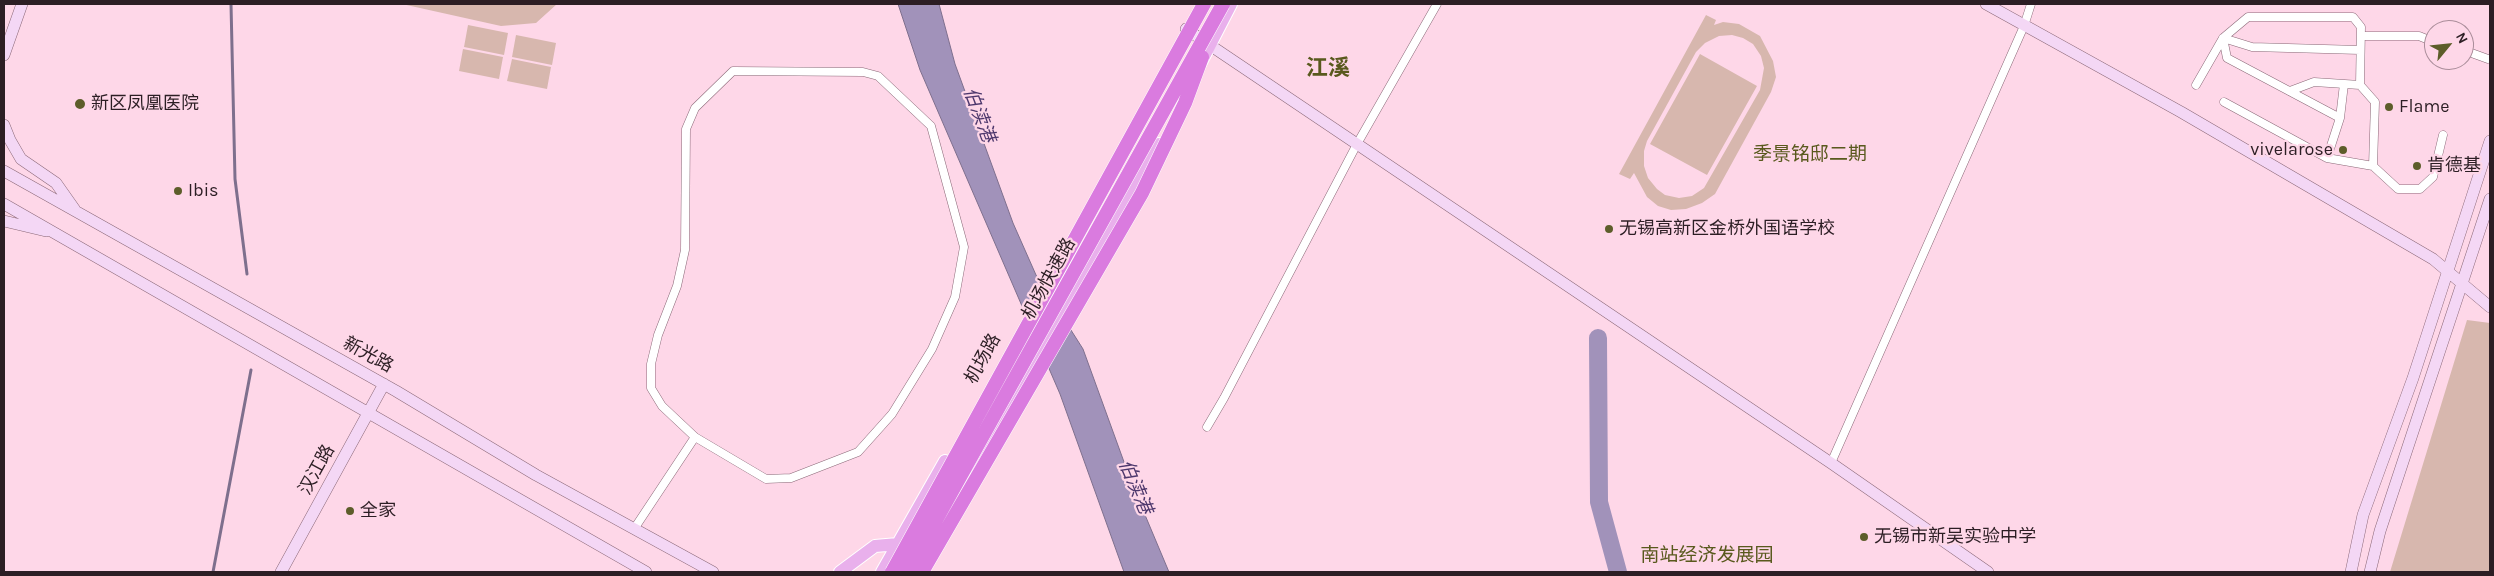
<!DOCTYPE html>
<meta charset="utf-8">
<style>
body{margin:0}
#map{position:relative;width:2494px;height:576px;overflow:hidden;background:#fed7e8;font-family:Karla,sans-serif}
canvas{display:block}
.frame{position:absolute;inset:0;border:5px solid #2c1e24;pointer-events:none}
.north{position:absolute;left:2424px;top:20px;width:50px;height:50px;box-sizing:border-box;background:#fed7e8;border:1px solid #aa8d9a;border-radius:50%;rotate:62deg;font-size:14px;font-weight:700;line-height:20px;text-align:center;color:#2c1e24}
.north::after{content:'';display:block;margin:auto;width:18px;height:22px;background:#5d5d2a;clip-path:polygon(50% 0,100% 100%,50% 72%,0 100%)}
</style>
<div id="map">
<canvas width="2494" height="576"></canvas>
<div class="frame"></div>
<div class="north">N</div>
</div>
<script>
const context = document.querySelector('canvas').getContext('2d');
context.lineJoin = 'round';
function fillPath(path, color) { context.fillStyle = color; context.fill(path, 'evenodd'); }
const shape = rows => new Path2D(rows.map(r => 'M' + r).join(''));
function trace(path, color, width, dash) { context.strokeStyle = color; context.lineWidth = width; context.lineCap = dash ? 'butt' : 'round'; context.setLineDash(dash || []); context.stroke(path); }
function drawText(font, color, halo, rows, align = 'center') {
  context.font = font + ' Karla,"Noto Sans SC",sans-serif'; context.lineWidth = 4.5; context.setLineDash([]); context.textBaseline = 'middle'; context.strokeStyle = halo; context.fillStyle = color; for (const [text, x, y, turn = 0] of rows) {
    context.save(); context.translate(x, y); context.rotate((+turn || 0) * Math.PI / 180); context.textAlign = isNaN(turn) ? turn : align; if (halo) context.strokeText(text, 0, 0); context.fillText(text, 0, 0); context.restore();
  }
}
fillPath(shape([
 [402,4,557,4,536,23,501,26],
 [1706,15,1716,20,1714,25,1723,22,1739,24,1760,36,1773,61,1776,77,1771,92,1715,194,1702,203,1686,209,1671,210,1658,206,1647,197,1634,173,1630,179,1619,174],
 [1732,35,1743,38,1753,44,1761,56,1764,68,1760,90,1704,188,1692,196,1679,198,1665,195,1657,189,1648,178,1644,166,1644,151,1647,141,1696,52,1705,43,1719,36],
 [468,25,508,33,504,55,464,47],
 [516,35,556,43,552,65,512,57],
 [463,49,503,57,499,79,459,71],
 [1700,54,1757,86,1707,175,1650,144],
 [512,59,551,67,547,89,507,81],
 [2467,320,2490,323,2490,572,2390,572]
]), '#d7b7ae');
const water = shape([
 [898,4,939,4,955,64,1013,223,1036,275,1083,349,1132,484,1169,572,1124,572,1060,394,920,70,898,4]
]);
fillPath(water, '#a192ba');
trace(water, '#7e6f8d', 1);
trace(shape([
 [231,4,235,179,247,274],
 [213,572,251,370]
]), '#7e6f8d', 3);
trace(shape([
 [1598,338,1599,502,1618,572]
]), '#a192ba', 18);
const street = shape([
 [2361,36,2419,36,2434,42],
 [2223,38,2227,58,2340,118,2327,158],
 [2223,38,2252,47,2360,50],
 [2464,44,2466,44,2466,51,2488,59],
 [2196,85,2223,38,2248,17,2353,17,2361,27,2360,85],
 [2290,91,2314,82,2360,85,2375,102,2373,166],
 [2224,102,2327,158,2373,166,2398,189,2420,189,2433,177,2443,135],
 [2340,118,2344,84],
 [1207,427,1224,398,1357,144,1437,4],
 [1831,463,2024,26,2031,4],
 [634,529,695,437,766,479,791,478,858,452,892,414,932,349,955,297,964,247,931,126,878,76,863,72,733,71,695,108,686,129,685,250,677,286,658,335,651,364,651,388,662,406,695,437]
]);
const secondary = shape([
 [1986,4,2181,112,2433,259,2490,307],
 [1186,29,1831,463,1988,572],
 [4,55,22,4],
 [4,125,10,140,21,159,56,183,75,210],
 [4,171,396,391,536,475,713,572],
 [4,204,646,572],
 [4,221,46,231],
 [281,572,384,384],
 [2351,572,2363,515,2413,378,2490,141],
 [2370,572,2380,531,2490,199]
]);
const primary = shape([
 [1199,66,1231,4],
 [942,524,1159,144],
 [840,572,875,546,898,544],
 [882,572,945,461]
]);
trace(street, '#8b6978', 9);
trace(secondary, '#8b6978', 12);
trace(primary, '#fff', 14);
trace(street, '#fff', 8);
trace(secondary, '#f4d7f5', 11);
trace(primary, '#e9b0ec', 12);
const highwayBridge = shape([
 [892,572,1204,4],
 [907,572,1223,4],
 [922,572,1142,193,1185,103,1202,57]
]);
trace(highwayBridge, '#fff', 15, []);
trace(highwayBridge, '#da7bdf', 14);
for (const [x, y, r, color] of [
 [80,104,6,"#5d5d2a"],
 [2389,107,5,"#5d5d2a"],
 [2343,150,5,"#5d5d2a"],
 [2417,166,5,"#5d5d2a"],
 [178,191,5,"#5d5d2a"],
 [1609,229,5,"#5d5d2a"],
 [350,511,5,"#5d5d2a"],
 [1864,537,5,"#5d5d2a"]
]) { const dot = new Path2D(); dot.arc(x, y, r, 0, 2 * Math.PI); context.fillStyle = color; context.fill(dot); trace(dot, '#fed7e8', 2); }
drawText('18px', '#2c1e24', '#fed7e8', [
 ["新区凤凰医院",91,104],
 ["Flame",2399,107],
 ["vivelarose",2333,150,"right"],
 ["肯德基",2427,166],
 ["Ibis",188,191],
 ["无锡高新区金桥外国语学校",1619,229],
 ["全家",360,511],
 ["无锡市新吴实验中学",1874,537]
], 'left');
drawText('18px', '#2c1e24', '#fed7e8', [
 ["机场快速路",1049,279,-61],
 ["新光路",368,355,29],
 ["机场路",983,359,-61],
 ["汉江路",317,470,-61]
]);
drawText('italic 19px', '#4e386d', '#fed7e8', [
 ["伯渎港",979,115,69],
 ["伯渎港",1135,487,67]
]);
drawText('19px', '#59591d', '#fed7e8', [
 ["季景铭邸二期",1810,155],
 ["南站经济发展园",1707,556]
]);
drawText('bold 22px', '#59591d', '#fed7e8', [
 ["江溪",1328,69]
]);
</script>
